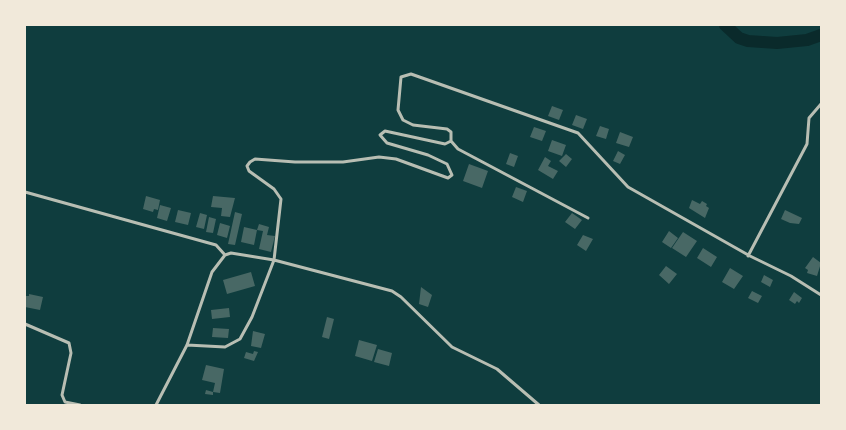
<!DOCTYPE html>
<style>
body{margin:0}
#map{position:relative;width:846px;height:430px;overflow:hidden;background:#0f3d3e;font-family:Rubik,sans-serif}
canvas{display:block}
.frame{position:absolute;inset:0;border:26px solid #f1e9da;pointer-events:none}
</style>
<div id="map">
<canvas width="846" height="430"></canvas>
<div class="frame"></div>
</div>
<script>
const context = document.querySelector('canvas').getContext('2d');
context.lineJoin = 'round';
const shape = rows => new Path2D(rows.map(r => 'M' + r).join(''));
function trace(path, color, width, dash) { context.strokeStyle = color; context.lineWidth = width; context.lineCap = dash ? 'butt' : 'round'; context.setLineDash(dash || []); context.stroke(path); }
function fillPath(path, color) { context.fillStyle = color; context.fill(path, 'evenodd'); }
trace(shape([
 [725,25,739,38,748,41,777,43,807,40,821,35]
]), '#0a2a2b', 12);
fillPath(shape([
 [552,106,563,110,559,120,548,116],
 [576,115,587,119,583,129,572,125],
 [600,126,609,129,606,139,596,136],
 [534,127,546,131,542,141,530,137],
 [620,132,633,137,629,147,616,143],
 [552,140,566,145,562,156,548,151],
 [618,151,625,155,620,164,613,161],
 [510,153,518,156,514,167,506,164],
 [566,154,572,159,566,167,559,161],
 [545,157,551,161,548,166,558,171,553,179,538,170],
 [469,164,488,171,482,188,463,181],
 [516,187,527,191,523,202,512,197],
 [146,196,160,200,158,210,154,209,153,212,143,209],
 [213,196,235,198,230,217,221,216,222,208,211,207],
 [692,200,700,204,702,201,707,204,706,206,709,208,705,218,689,208],
 [160,205,171,208,167,221,157,218],
 [178,210,191,213,188,225,175,222],
 [785,210,802,218,799,224,790,223,781,219],
 [235,212,242,214,235,245,228,244],
 [200,213,207,215,204,229,196,227],
 [572,213,582,220,575,229,565,222],
 [209,217,216,219,213,233,206,232],
 [220,223,230,226,227,238,217,235],
 [259,224,269,227,267,235,275,236,271,252,259,249,263,231,257,230],
 [244,227,257,230,254,245,241,242],
 [669,231,678,238,671,248,662,242],
 [683,232,697,241,686,257,672,248],
 [583,235,593,239,586,251,577,245],
 [703,248,717,257,711,267,697,258],
 [813,257,821,263,817,276,807,273,808,270,805,268],
 [666,266,677,274,669,284,659,275],
 [730,268,743,276,734,289,722,282],
 [251,272,255,286,227,294,223,280],
 [764,275,773,280,770,287,761,282],
 [421,287,432,295,428,307,419,304],
 [752,291,762,296,758,303,748,298],
 [794,292,802,298,799,303,797,301,795,304,789,300],
 [29,294,43,297,40,310,25,307,26,296,29,296],
 [229,308,230,317,212,319,211,310],
 [327,317,334,319,329,339,322,337],
 [213,328,229,329,228,338,212,337],
 [253,331,265,334,261,348,251,346],
 [359,340,377,345,372,361,355,356],
 [378,349,392,353,389,366,374,362],
 [254,351,258,352,254,361,244,358,246,352,253,354],
 [206,365,224,369,220,393,213,392,213,395,205,394,206,390,213,392,215,383,202,380]
]), '#486865');
trace(shape([
 [25,192,216,245,225,255],
 [588,218,458,149,451,141,451,132,447,129,413,125,403,120,398,110,401,77,411,74,578,133,628,187,750,256,791,276,821,295],
 [225,255,231,253,274,260,392,291,401,297,452,347,497,369,539,405],
 [748,256,807,144,809,118,821,104],
 [25,324,69,343,71,353,62,395,65,402,80,405],
 [187,345,225,347,240,339,252,317,274,260,281,199,274,189,249,171,247,166,250,162,255,159,295,162,343,162,379,157,396,159,448,178,452,175,447,164,428,155,387,143,380,135,385,131,445,144,451,141],
 [156,405,187,345,212,272,225,255]
]), '#b8beb3', 3);
</script>
